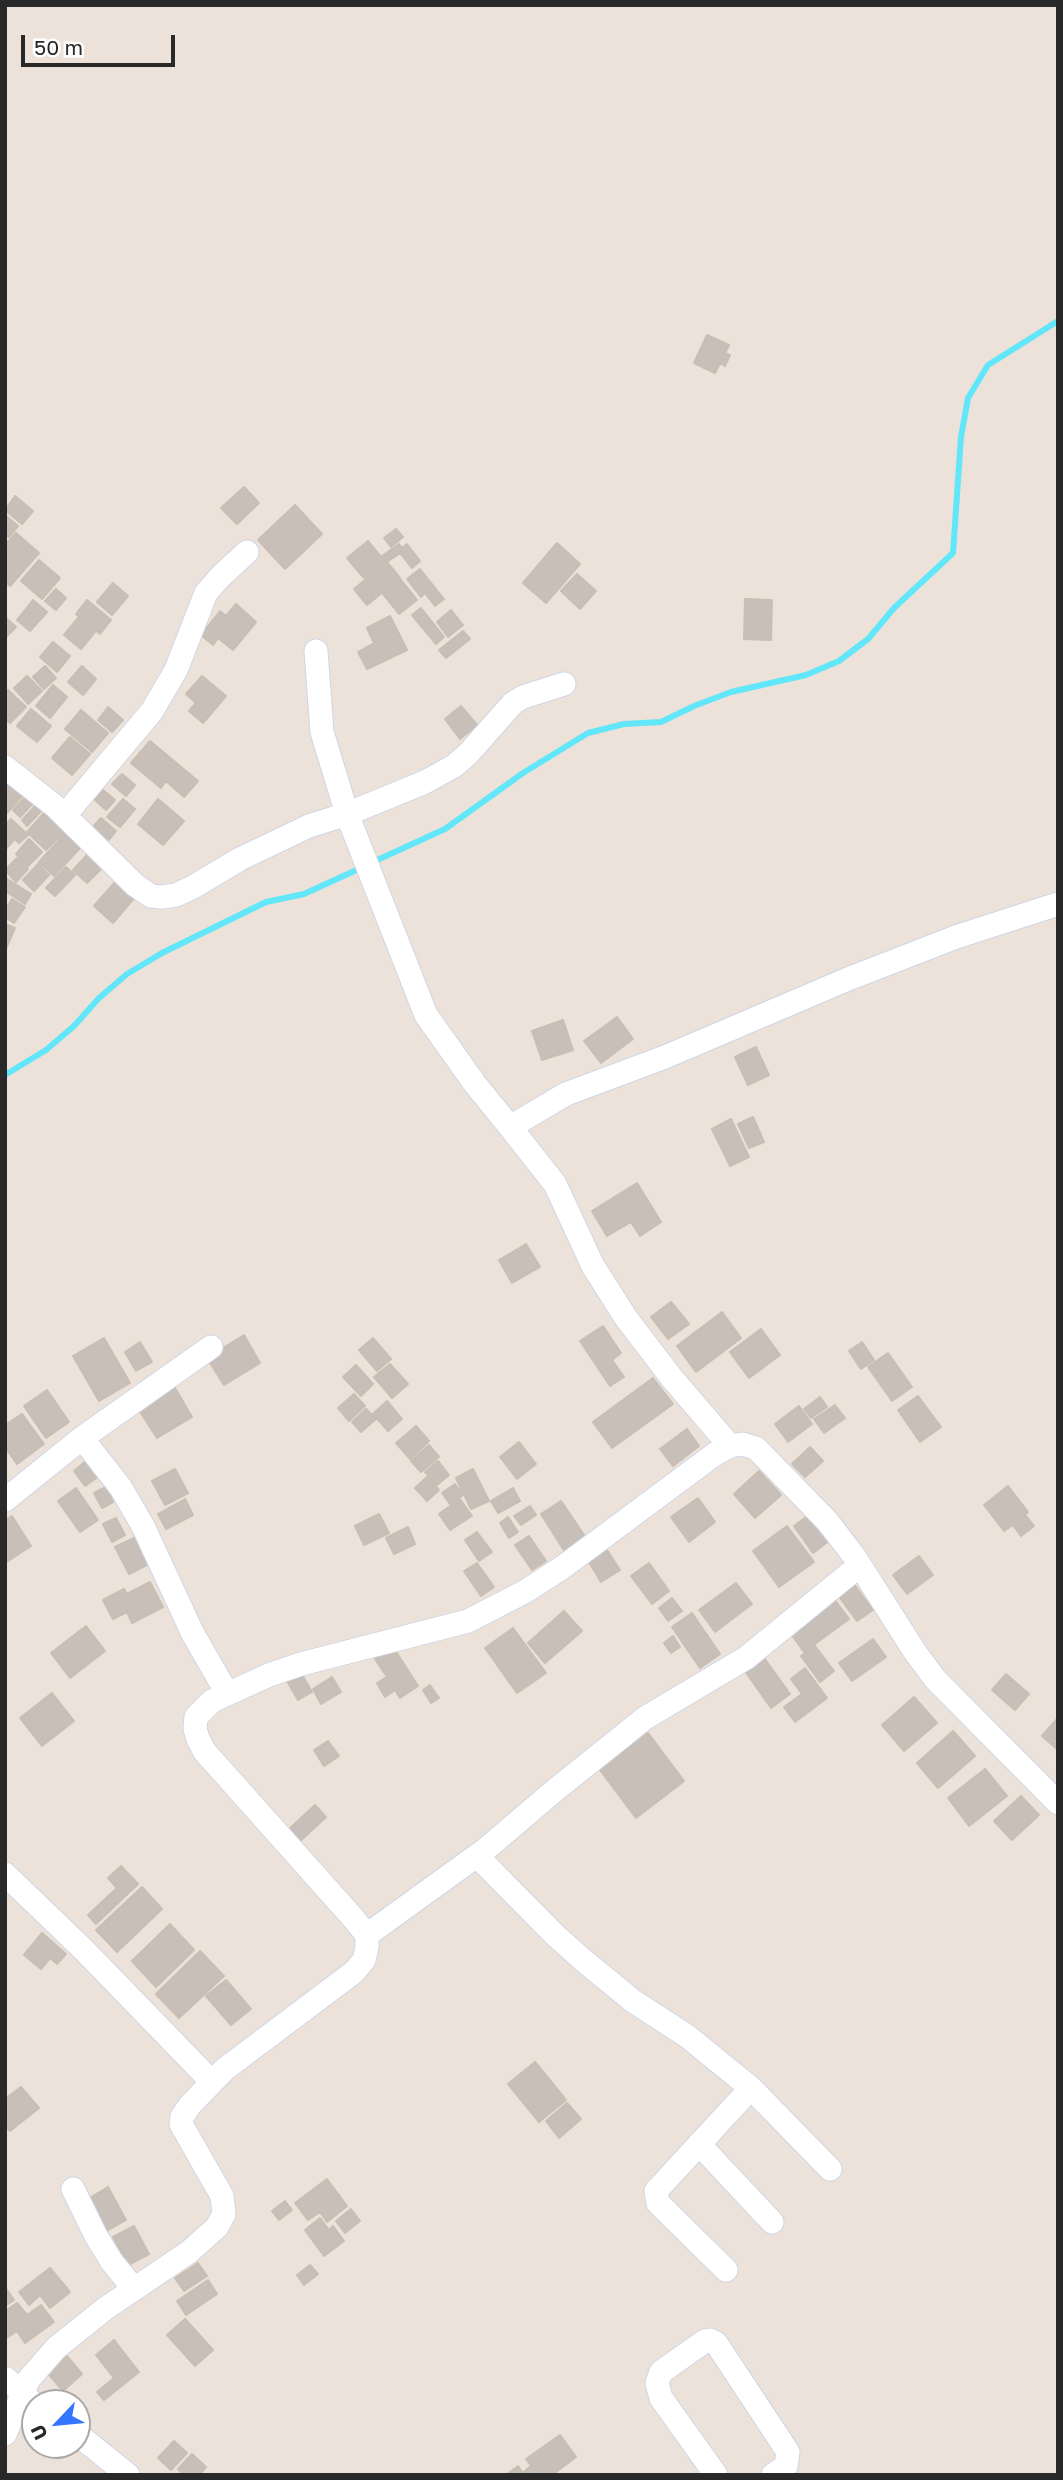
<!DOCTYPE html>
<style>
body{margin:0}
#map{position:relative;width:1063px;height:2480px;overflow:hidden;background:#ede2d9;font-family:"Golos Text",sans-serif}
canvas{display:block}
.frame{position:absolute;inset:0;border:7px solid #292929;pointer-events:none}
.north{position:absolute;left:21px;top:2389px;width:70px;height:70px;box-sizing:border-box;background:#fff;border:2px solid #a9a9a9;border-radius:50%;rotate:244deg;font-size:19px;font-weight:700;line-height:28px;text-align:center;color:#292929}
.north::after{content:'';display:block;margin:auto;width:24px;height:32px;background:#3476ff;clip-path:polygon(50% 0,100% 100%,50% 72%,0 100%)}
.scale{position:absolute;left:21px;top:35px;width:154px;height:32px;box-sizing:border-box;border:4px solid #292929;border-top:0;padding-left:9px;font-size:21px;line-height:24px;white-space:nowrap;color:#292929;-webkit-text-stroke:5px #fff;paint-order:stroke}
</style>
<div id="map">
<canvas width="1063" height="2480"></canvas>
<div class="frame"></div>
<div class="north">U</div>
<div class="scale">50 m</div>
</div>
<script>
const context = document.querySelector('canvas').getContext('2d');
context.lineJoin = 'round';
const shape = rows => new Path2D(rows.map(r => 'M' + r).join(''));
function trace(path, color, width, dash) { context.strokeStyle = color; context.lineWidth = width; context.lineCap = dash ? 'butt' : 'round'; context.setLineDash(dash || []); context.stroke(path); }
function fillPath(path, color) { context.fillStyle = color; context.fill(path, 'evenodd'); }
trace(shape([
 [373,862,445,829,523,773,588,733,624,724,661,722,694,706,731,692,806,675,839,661,868,639,894,608,953,553,961,437,968,398,988,365,1058,321],
 [5,1075,46,1050,74,1026,99,998,127,974,162,953,266,902,304,894,363,867]
]), '#62e6f9', 6);
const building = shape([
 [707,335,729,345,725,353,730,355,725,366,720,363,715,373,694,363,707,335],
 [244,487,259,503,237,524,221,508,244,487],
 [15,496,33,511,22,524,5,510,15,496],
 [295,505,322,534,285,569,258,540,295,505],
 [5,515,18,526,9,537,5,534,5,515],
 [396,529,403,537,391,547,384,538,396,529],
 [16,533,39,553,10,586,5,581,5,545,16,533],
 [368,541,385,562,364,578,347,558,368,541],
 [557,543,580,564,546,603,523,583,557,543],
 [399,544,402,548,407,544,420,561,412,568,400,553,387,562,382,556,399,544],
 [39,560,60,578,42,599,21,581,39,560],
 [387,562,400,578,367,605,354,589,387,562],
 [420,569,444,599,435,606,425,593,421,597,407,579,420,569],
 [577,574,596,591,580,609,561,591,577,574],
 [400,579,417,600,399,614,383,594,400,579],
 [113,583,128,596,112,615,97,602,113,583],
 [56,589,66,598,56,610,45,601,56,589],
 [745,599,772,600,771,640,744,639,745,599],
 [33,600,47,612,30,631,17,620,33,600],
 [87,600,111,620,100,634,76,614,87,600],
 [236,604,256,622,233,650,218,638,213,645,201,635,220,611,226,616,236,604],
 [421,608,444,637,436,644,412,615,421,608],
 [451,610,463,625,448,637,437,622,451,610],
 [390,616,407,650,367,669,358,652,374,643,367,628,390,616],
 [5,617,16,627,5,638,5,617],
 [78,618,95,632,81,649,64,635,78,618],
 [463,631,470,639,446,658,439,650,463,631],
 [53,642,70,656,57,672,40,657,53,642],
 [45,666,56,678,44,689,33,677,45,666],
 [82,666,96,679,83,695,68,682,82,666],
 [27,676,42,691,28,704,14,688,27,676],
 [202,676,226,696,203,723,189,711,196,703,186,694,202,676],
 [53,685,67,697,50,718,36,706,53,685],
 [8,690,26,707,10,723,5,718,5,693,8,690],
 [461,706,477,725,460,739,445,719,461,706],
 [108,707,123,720,112,732,98,720,108,707],
 [31,709,51,726,37,742,17,726,31,709],
 [81,710,108,733,92,752,65,729,81,710],
 [70,737,90,754,72,775,52,758,70,737],
 [150,741,198,781,184,797,166,781,161,788,131,763,150,741],
 [122,774,135,785,126,796,112,784,122,774],
 [8,781,23,795,7,813,5,785,8,781],
 [103,790,115,800,106,810,95,800,103,790],
 [29,793,36,800,20,817,13,810,29,793],
 [123,799,135,809,120,827,107,817,123,799],
 [158,799,184,821,163,845,138,824,158,799],
 [38,803,44,808,27,826,22,820,38,803],
 [45,812,65,831,46,850,27,832,45,812],
 [101,818,116,831,104,846,88,832,101,818],
 [11,819,28,835,19,843,5,830,5,825,11,819],
 [5,832,14,840,5,850,5,832],
 [65,834,80,848,54,876,39,862,65,834],
 [29,839,42,852,28,866,16,854,29,839],
 [87,855,101,869,87,883,73,870,87,855],
 [17,858,28,869,16,882,5,870,17,858],
 [38,864,49,875,34,891,23,880,38,864],
 [66,867,75,875,55,896,46,888,66,867],
 [7,879,31,894,25,904,5,891,7,879],
 [116,881,135,897,113,923,94,906,116,881],
 [12,899,25,907,14,923,5,917,5,910,12,899],
 [5,924,15,928,5,951,5,924],
 [617,1017,633,1039,601,1063,584,1041,617,1017],
 [563,1020,573,1050,542,1060,532,1031,563,1020],
 [756,1047,769,1075,748,1085,735,1057,756,1047],
 [753,1117,764,1142,749,1148,738,1124,753,1117],
 [731,1119,749,1157,730,1166,712,1129,731,1119],
 [637,1183,661,1222,640,1236,631,1222,607,1236,592,1211,637,1183],
 [526,1244,540,1267,512,1283,499,1260,526,1244],
 [671,1302,689,1324,668,1339,651,1317,671,1302],
 [722,1312,741,1338,696,1372,677,1346,722,1312],
 [603,1326,621,1353,612,1360,624,1377,610,1386,580,1341,603,1326],
 [761,1329,780,1355,749,1378,730,1352,761,1329],
 [244,1335,260,1363,224,1385,207,1358,244,1335],
 [104,1338,130,1383,99,1401,73,1356,104,1338],
 [373,1338,391,1359,377,1371,359,1350,373,1338],
 [140,1342,152,1362,136,1371,125,1352,140,1342],
 [862,1342,874,1360,861,1369,849,1351,862,1342],
 [888,1353,912,1387,892,1401,868,1367,888,1353],
 [390,1364,408,1384,392,1398,374,1377,390,1364],
 [356,1365,373,1384,361,1396,343,1377,356,1365],
 [653,1378,673,1404,612,1448,593,1422,653,1378],
 [175,1388,192,1417,157,1438,139,1410,175,1388],
 [47,1390,69,1422,46,1438,24,1406,47,1390],
 [354,1394,365,1406,349,1421,338,1408,354,1394],
 [918,1396,941,1427,920,1442,898,1410,918,1396],
 [820,1397,827,1407,811,1418,804,1409,820,1397],
 [387,1401,402,1419,388,1431,373,1414,387,1401],
 [835,1405,845,1418,824,1433,814,1419,835,1405],
 [799,1406,812,1424,788,1442,775,1424,799,1406],
 [366,1409,376,1419,361,1432,352,1422,366,1409],
 [22,1414,44,1444,17,1464,5,1447,5,1425,22,1414],
 [416,1426,429,1441,410,1459,396,1443,416,1426],
 [687,1429,699,1446,673,1466,660,1449,687,1429],
 [519,1442,536,1464,517,1479,500,1457,519,1442],
 [429,1445,439,1457,421,1472,411,1461,429,1445],
 [810,1447,823,1461,805,1477,792,1464,810,1447],
 [87,1460,99,1476,85,1486,74,1471,87,1460],
 [438,1461,449,1475,437,1485,425,1472,438,1461],
 [175,1469,188,1493,165,1505,152,1481,175,1469],
 [473,1469,489,1501,471,1509,456,1478,473,1469],
 [759,1471,781,1495,755,1518,734,1494,759,1471],
 [427,1477,439,1490,427,1501,415,1488,427,1477],
 [455,1484,463,1495,450,1504,442,1493,455,1484],
 [1008,1486,1028,1512,1025,1515,1034,1526,1021,1536,1013,1525,1004,1531,984,1505,1008,1486],
 [106,1487,113,1502,102,1508,94,1493,106,1487],
 [76,1488,98,1520,80,1532,58,1501,76,1488],
 [513,1488,520,1501,498,1513,491,1501,513,1488],
 [698,1498,715,1522,689,1542,671,1517,698,1498],
 [185,1499,193,1515,166,1529,158,1514,185,1499],
 [460,1499,472,1516,450,1530,439,1514,460,1499],
 [561,1501,586,1538,565,1552,541,1514,561,1501],
 [530,1506,536,1515,521,1525,514,1516,530,1506],
 [379,1514,389,1533,364,1545,355,1526,379,1514],
 [810,1514,830,1540,813,1553,794,1526,810,1514],
 [12,1516,31,1546,5,1563,5,1520,12,1516],
 [508,1517,518,1532,509,1538,500,1523,508,1517],
 [116,1518,125,1535,112,1542,103,1524,116,1518],
 [787,1526,814,1562,779,1587,753,1551,787,1526],
 [408,1527,415,1544,394,1554,386,1538,408,1527],
 [477,1532,492,1552,479,1561,465,1540,477,1532],
 [529,1536,546,1561,532,1570,515,1545,529,1536],
 [136,1537,150,1563,129,1574,115,1547,136,1537],
 [607,1550,620,1570,601,1582,589,1562,607,1550],
 [919,1556,933,1575,907,1594,893,1575,919,1556],
 [477,1563,494,1587,481,1596,464,1571,477,1563],
 [649,1563,669,1591,652,1604,631,1576,649,1563],
 [150,1582,163,1607,132,1623,127,1612,113,1619,103,1600,124,1589,127,1594,150,1582],
 [736,1583,752,1604,715,1632,699,1610,736,1583],
 [853,1583,873,1610,857,1621,837,1594,853,1583],
 [831,1595,849,1619,804,1652,787,1628,831,1595],
 [672,1598,682,1611,668,1621,659,1608,672,1598],
 [564,1611,582,1631,545,1663,528,1643,564,1611],
 [692,1613,720,1654,700,1668,672,1627,692,1613],
 [86,1626,105,1651,70,1678,51,1653,86,1626],
 [513,1628,546,1673,517,1693,485,1648,513,1628],
 [673,1636,680,1647,671,1653,664,1643,673,1636],
 [873,1639,886,1657,852,1681,839,1663,873,1639],
 [815,1646,834,1671,820,1682,801,1656,815,1646],
 [393,1647,418,1686,400,1698,395,1690,385,1697,377,1683,387,1677,375,1659,393,1647],
 [764,1658,790,1694,771,1708,745,1671,764,1658],
 [805,1668,827,1698,795,1722,784,1707,802,1694,791,1679,805,1668],
 [301,1673,312,1692,298,1700,287,1681,301,1673],
 [1006,1674,1029,1694,1015,1710,992,1690,1006,1674],
 [332,1677,341,1692,321,1704,313,1689,332,1677],
 [430,1685,439,1698,431,1703,423,1690,430,1685],
 [52,1693,74,1721,42,1746,20,1718,52,1693],
 [914,1697,937,1723,904,1751,882,1725,914,1697],
 [1057,1719,1058,1719,1058,1750,1042,1736,1057,1719],
 [953,1731,975,1756,938,1788,917,1763,953,1731],
 [648,1733,684,1781,636,1818,600,1770,648,1733],
 [328,1741,339,1756,324,1766,314,1750,328,1741],
 [985,1769,1007,1796,969,1826,948,1798,985,1769],
 [1021,1796,1039,1815,1012,1840,994,1821,1021,1796],
 [315,1805,326,1817,298,1843,287,1831,315,1805],
 [121,1866,138,1884,96,1924,88,1915,117,1888,108,1878,121,1866],
 [142,1887,162,1909,117,1952,96,1930,142,1887],
 [170,1924,194,1950,156,1987,132,1961,170,1924],
 [42,1933,66,1954,57,1964,50,1958,41,1969,24,1955,42,1933],
 [200,1951,224,1976,179,2018,156,1994,200,1951],
 [226,1980,251,2009,231,2025,206,1996,226,1980],
 [535,2062,566,2100,539,2122,508,2084,535,2062],
 [21,2087,39,2108,10,2131,5,2125,5,2099,21,2087],
 [567,2103,581,2119,559,2138,546,2121,567,2103],
 [327,2179,347,2206,327,2222,320,2212,308,2220,295,2203,327,2179],
 [108,2187,126,2220,103,2233,86,2200,108,2187],
 [285,2201,292,2210,279,2220,272,2211,285,2201],
 [351,2209,360,2221,345,2233,336,2221,351,2209],
 [320,2218,329,2230,333,2226,344,2241,324,2256,305,2230,320,2218],
 [134,2226,149,2254,128,2265,113,2237,134,2226],
 [198,2263,207,2276,184,2291,175,2278,198,2263],
 [310,2265,318,2274,304,2285,297,2275,310,2265],
 [50,2268,70,2292,50,2308,40,2295,29,2305,19,2292,50,2268],
 [208,2280,217,2294,186,2315,177,2301,208,2280],
 [5,2287,14,2300,5,2306,5,2287],
 [17,2303,27,2315,41,2305,54,2322,25,2343,17,2331,5,2339,5,2311,17,2303],
 [185,2319,213,2350,195,2366,167,2335,185,2319],
 [114,2340,139,2372,104,2400,97,2392,114,2378,96,2355,114,2340],
 [66,2355,82,2374,63,2391,46,2371,66,2355],
 [560,2435,576,2457,552,2475,526,2475,524,2472,531,2466,526,2459,560,2435],
 [174,2441,187,2453,171,2470,158,2458,174,2441],
 [192,2454,206,2467,199,2475,184,2475,178,2469,192,2454],
 [518,2466,524,2475,506,2475,518,2466]
]);
fillPath(building, '#c8bfb9');
trace(building, '#c8beb3', 2);
const street = shape([
 [316,651,322,732,347,814,426,1015,475,1084,510,1127],
 [5,767,56,807,135,885,151,896,162,897,176,895,193,887,240,859,309,826,347,814,425,782,454,766,468,754,513,703,523,697,564,684],
 [65,815,152,711,176,670,206,593,220,577,247,552],
 [82,1438,121,1488,143,1526,193,1634,227,1693],
 [730,1446,671,1377,626,1318,593,1266,555,1184,510,1127,566,1094,665,1057,848,979,956,937,1058,904],
 [5,1500,82,1438,211,1347],
 [477,1856,555,1935,583,1960,633,2001,687,2036,751,2088,656,2191,658,2203,726,2270],
 [5,1874,84,1950,212,2082],
 [367,1935,486,1849,554,1791,645,1718,746,1658,860,1565],
 [751,2088,830,2169],
 [699,2144,772,2222],
 [73,2189,96,2236,112,2262,134,2289],
 [5,2378,22,2392,35,2406],
 [5,2434,29,2379,56,2348,106,2308,189,2252,217,2227,224,2214,222,2196,181,2124,182,2117,190,2105,225,2069,354,1972,364,1960,367,1947,367,1935,354,1919,205,1752,198,1739,195,1729,196,1717,212,1701,269,1675,301,1664,468,1621,526,1591,563,1567,715,1454,730,1446,742,1444,756,1448,827,1521,854,1556,915,1652,935,1679,1058,1803],
 [77,2434,128,2475],
 [716,2475,661,2398,657,2383,661,2372,705,2341,710,2340,716,2343,788,2452,786,2466,773,2475]
]);
trace(street, '#cfd6e4', 25);
trace(street, '#fff', 23);
</script>
